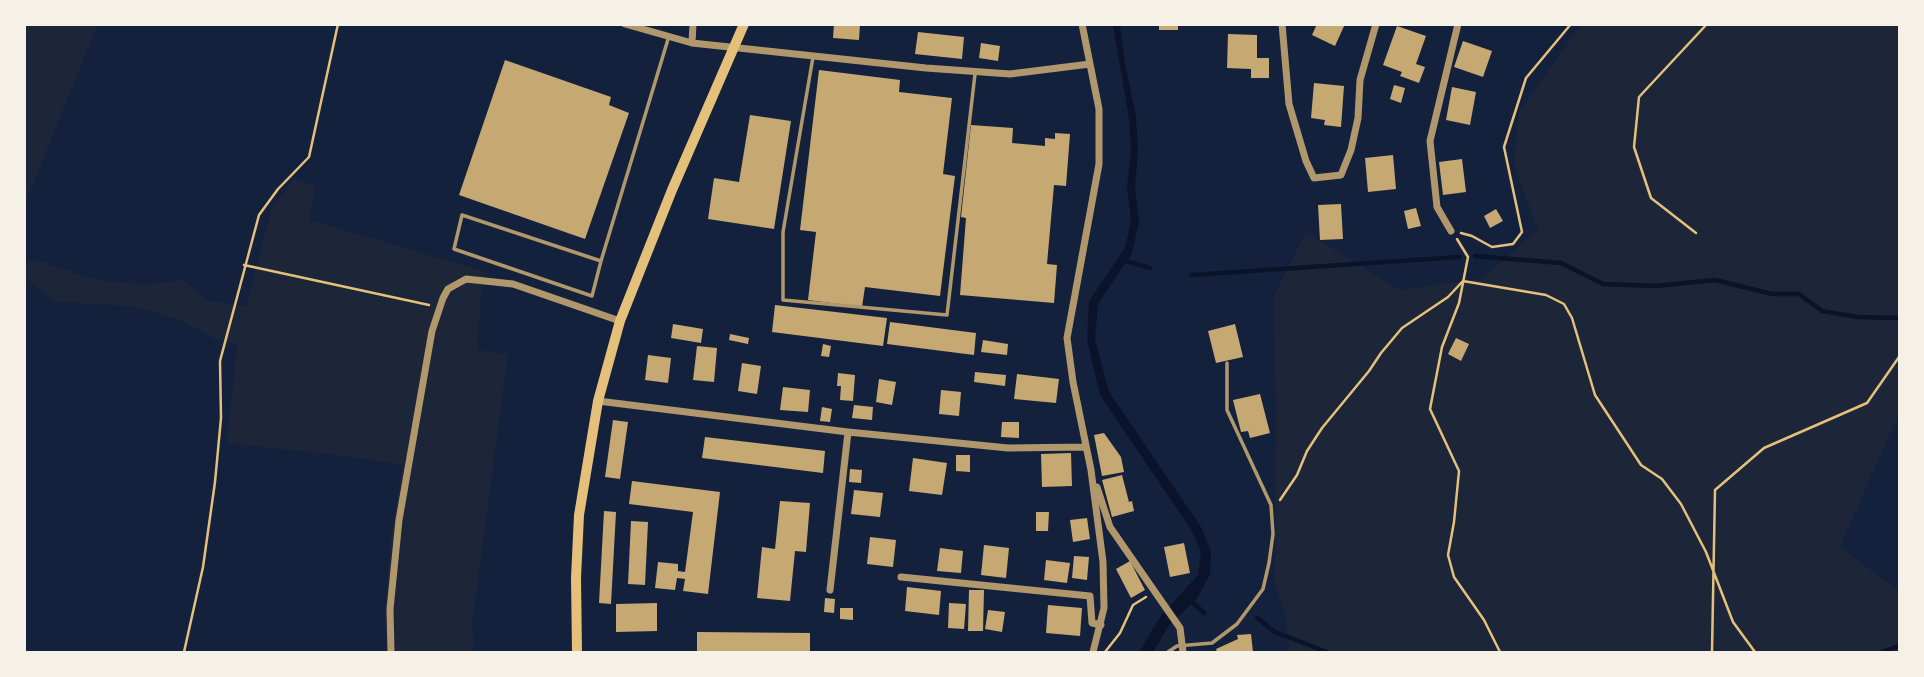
<!DOCTYPE html>
<style>
body{margin:0}
#map{position:relative;width:1924px;height:677px;overflow:hidden;background:#14213d;font-family:Figtree,sans-serif}
canvas{display:block}
.frame{position:absolute;inset:0;border:26px solid #f6f1e7;pointer-events:none}
</style>
<div id="map">
<canvas width="1924" height="677"></canvas>
<div class="frame"></div>
</div>
<script>
const context = document.querySelector('canvas').getContext('2d');
context.lineJoin = 'round';
function fillPath(path, color) { context.fillStyle = color; context.fill(path, 'evenodd'); }
const shape = rows => new Path2D(rows.map(r => 'M' + r).join(''));
function trace(path, color, width, dash) { context.strokeStyle = color; context.lineWidth = width; context.lineCap = dash ? 'butt' : 'round'; context.setLineDash(dash || []); context.stroke(path); }
fillPath(shape([
 [25,24,97,25,25,204,24,25],
 [1581,25,1899,25,1899,413,1840,547,1899,591,1899,652,1289,652,1286,616,1275,585,1276,403,1273,298,1306,232,1399,290,1483,278,1538,229,1514,166,1519,112],
 [294,179,315,185,310,220,486,272,482,283,477,350,508,354,472,625,474,652,386,652,385,615,390,545,403,465,338,455,227,443,237,344,216,339,177,319,131,306,55,302,25,277,25,265,34,259,96,280,147,285,182,280,210,301,246,307,272,207]
]), '#1d2539');
fillPath(shape([
 [1113,25,1120,25,1125,63,1136,116,1138,151,1135,187,1139,222,1132,253,1098,304,1095,339,1109,392,1201,527,1211,552,1210,574,1196,600,1169,625,1153,652,1139,652,1160,617,1198,575,1201,552,1192,531,1100,395,1087,339,1089,301,1125,248,1131,220,1127,186,1131,150,1129,118]
]), '#0b132b');
trace(shape([
 [1475,256,1561,263,1603,284,1655,286,1715,280,1772,294,1799,294,1822,311,1858,317,1899,318],
 [1122,260,1150,268],
 [1192,275,1459,257],
 [1189,599,1204,613],
 [1257,618,1275,632,1327,652],
 [1882,652,1899,646]
]), '#0b132b', 4.5);
fillPath(shape([
 [834,24,860,24,859,40,833,38],
 [1159,24,1178,24,1178,30,1159,30],
 [1317,24,1345,24,1335,46,1312,35],
 [1397,26,1426,36,1416,64,1425,67,1419,83,1400,76,1402,72,1383,65],
 [918,32,964,37,962,59,915,54],
 [1228,34,1257,35,1257,58,1269,58,1269,78,1251,78,1251,69,1227,68],
 [1463,41,1492,51,1483,77,1454,67],
 [981,43,1000,46,998,61,979,58],
 [505,60,611,97,609,105,629,113,585,239,459,195],
 [819,70,900,80,899,92,952,98,943,174,955,176,940,296,865,287,862,307,808,300,816,232,800,230],
 [1314,83,1344,86,1341,127,1324,125,1325,120,1311,118],
 [1394,85,1405,88,1401,103,1390,99],
 [1452,87,1476,92,1470,125,1446,120],
 [750,115,791,121,774,229,708,219,714,178,739,182],
 [971,125,1013,128,1012,143,1045,146,1045,138,1055,139,1055,133,1070,134,1066,186,1054,185,1047,264,1057,265,1054,303,960,295,966,218,961,217],
 [1393,155,1396,189,1368,192,1365,158],
 [1462,159,1466,192,1443,195,1439,162],
 [1341,204,1343,239,1320,240,1318,205],
 [1416,208,1421,226,1408,229,1404,211],
 [1496,209,1503,221,1490,228,1484,216],
 [775,305,887,318,883,346,772,332],
 [890,322,976,333,974,355,887,344],
 [673,324,703,329,701,343,671,338],
 [1235,324,1243,357,1216,363,1208,331],
 [730,334,749,338,748,344,729,340],
 [1456,338,1469,344,1461,361,1448,354],
 [983,340,1008,344,1007,355,981,352],
 [823,344,831,346,829,357,821,356],
 [697,346,717,348,714,382,693,380],
 [648,355,671,358,668,383,645,380],
 [742,363,761,366,757,394,738,391],
 [975,372,1006,375,1005,386,974,382],
 [838,373,855,375,853,401,840,400,841,386,837,386],
 [1017,374,1059,379,1056,403,1014,399],
 [879,379,896,382,892,405,876,402],
 [783,387,810,390,808,412,780,410],
 [941,390,961,392,959,416,939,414],
 [1260,394,1270,433,1250,438,1248,431,1241,432,1233,400],
 [854,405,873,407,872,420,852,418],
 [822,407,832,409,830,422,820,421],
 [613,420,628,422,620,479,605,477],
 [1002,422,1019,422,1019,438,1001,437],
 [1104,433,1121,457,1124,472,1102,476,1094,435],
 [705,437,825,451,823,473,702,458],
 [1071,453,1072,486,1042,487,1041,454],
 [956,455,970,455,970,472,956,471],
 [913,458,947,463,942,495,909,491],
 [850,469,862,470,861,483,849,482],
 [1122,475,1129,502,1132,501,1134,511,1112,517,1102,480],
 [632,481,720,492,708,594,683,591,685,579,677,578,675,590,655,588,658,562,678,564,678,571,685,572,693,512,629,504],
 [854,490,883,493,880,517,851,514],
 [780,501,810,503,806,552,795,551,790,601,757,598,762,547,775,549],
 [604,511,616,512,611,604,599,603],
 [1036,512,1049,512,1048,531,1036,531],
 [1087,518,1090,539,1073,542,1070,520],
 [631,521,648,522,645,585,628,584],
 [870,537,896,540,893,567,867,564],
 [1184,543,1190,573,1170,577,1164,547],
 [984,545,1009,548,1006,578,981,575],
 [940,548,963,551,961,573,937,571],
 [1074,556,1089,557,1087,580,1072,578],
 [1046,560,1070,563,1067,583,1044,580],
 [1130,561,1145,590,1131,598,1116,569],
 [907,587,941,591,939,615,905,611],
 [969,590,984,590,983,631,968,631],
 [825,598,835,599,834,613,824,612],
 [657,603,657,631,616,632,616,604],
 [949,603,966,604,964,629,948,628],
 [1048,605,1082,608,1080,636,1046,633],
 [840,608,853,608,853,620,840,619],
 [988,610,1005,612,1002,632,985,629],
 [697,632,810,633,810,652,697,652],
 [1251,634,1253,652,1217,652,1216,649,1238,639,1237,635]
]), '#c6a872');
trace(shape([
 [1461,233,1472,236,1492,247,1513,244,1522,232,1504,147,1526,78,1571,24],
 [1696,233,1651,198,1634,147,1639,97,1707,24],
 [1457,239,1468,257,1459,303,1442,347,1430,409,1459,471,1454,522,1448,555,1454,577,1484,620,1500,652],
 [244,265,429,305],
 [1280,500,1297,475,1307,451,1322,428,1369,371,1381,353,1402,328,1448,297,1463,281,1546,295,1564,304,1572,318,1595,395,1641,465,1662,479,1681,504,1706,552,1733,622,1755,652],
 [184,652,203,567,215,482,221,418,220,361,259,215,278,189,309,157,338,24],
 [1105,652,1120,633,1133,605,1146,597],
 [1712,652,1715,490,1764,448,1867,403,1899,357]
]), '#e5c07b', 2.5);
trace(shape([
 [813,57,783,232,783,300,947,315,975,74],
 [601,261,592,296,454,249,462,215,601,261,669,36],
 [1168,652,1177,646,1212,643,1237,624,1263,589,1269,563,1273,534,1271,505,1227,410,1227,363]
]), '#b1986c', 3.5);
trace(shape([
 [625,24,692,43,926,68,1010,74,1090,64],
 [1082,24,1099,109,1099,164,1067,338,1073,382,1091,470,1103,562,1104,608,1093,652],
 [1282,24,1289,104,1306,161,1314,178,1341,175,1351,150,1358,118,1360,80,1376,24],
 [692,43,693,24],
 [1451,231,1437,207,1430,141,1458,24],
 [598,401,848,432,830,590],
 [848,432,1008,448,1086,447],
 [1097,487,1110,527,1180,628,1183,652],
 [901,577,1090,596,1092,623,1101,625],
 [391,652,390,609,399,520,432,331,443,298,448,289,466,279,513,284,620,321]
]), '#b1986c', 7);
trace(shape([
 [577,652,576,578,579,515,598,401,620,321,672,190,744,24]
]), '#e5c07b', 10);
</script>
